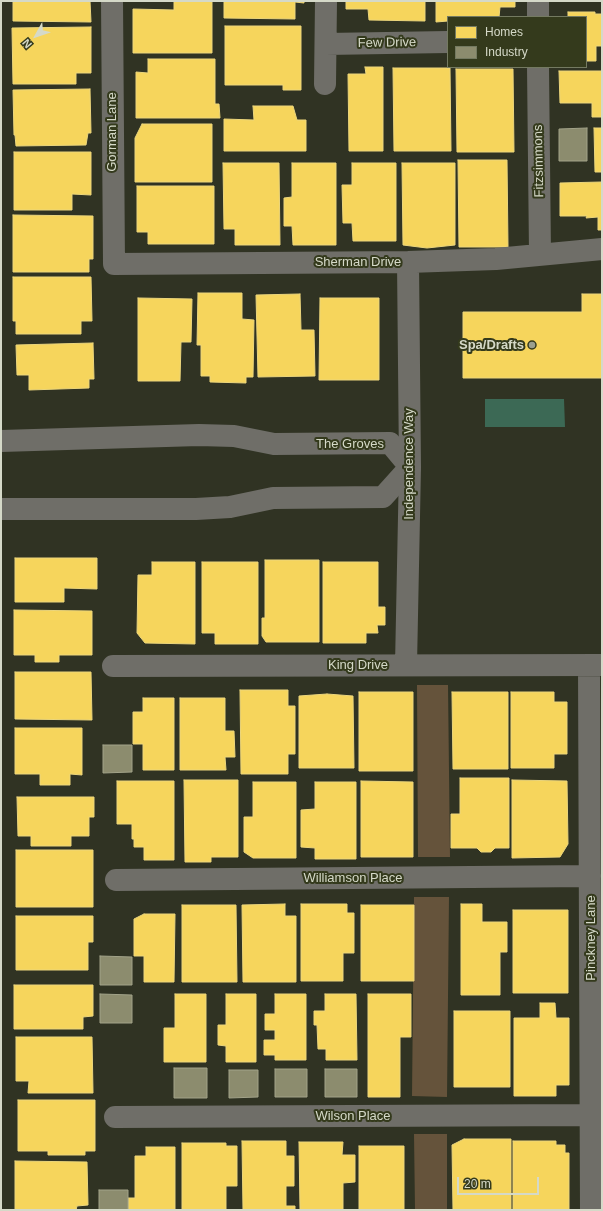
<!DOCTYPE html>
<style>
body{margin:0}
#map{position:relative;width:603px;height:1211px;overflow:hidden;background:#303323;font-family:Helvetica,sans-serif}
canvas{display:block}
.frame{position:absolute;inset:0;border:2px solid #d5d9c8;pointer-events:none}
.legend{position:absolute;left:447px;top:16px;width:140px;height:52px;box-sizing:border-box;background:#343a1c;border:1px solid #747a61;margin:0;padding:5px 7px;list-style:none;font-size:12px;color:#d5d9c8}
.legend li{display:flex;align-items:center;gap:8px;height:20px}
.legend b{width:20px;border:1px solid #747a61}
.north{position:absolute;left:16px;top:16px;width:40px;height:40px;-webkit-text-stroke:3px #343a1c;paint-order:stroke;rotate:230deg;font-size:11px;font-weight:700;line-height:16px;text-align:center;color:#d5d9c8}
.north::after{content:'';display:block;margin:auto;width:14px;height:18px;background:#d5d9c8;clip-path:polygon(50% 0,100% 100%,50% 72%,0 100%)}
.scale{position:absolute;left:457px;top:1177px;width:82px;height:18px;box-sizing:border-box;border:2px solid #d5d9c8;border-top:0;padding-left:5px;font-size:12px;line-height:14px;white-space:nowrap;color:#d5d9c8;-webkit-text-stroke:3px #343a1c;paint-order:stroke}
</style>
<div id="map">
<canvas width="603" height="1211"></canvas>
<div class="frame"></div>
<ul class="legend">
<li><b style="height:11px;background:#f6d55c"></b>Homes</li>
<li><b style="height:11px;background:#8c8c6e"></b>Industry</li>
</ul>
<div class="north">N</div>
<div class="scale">20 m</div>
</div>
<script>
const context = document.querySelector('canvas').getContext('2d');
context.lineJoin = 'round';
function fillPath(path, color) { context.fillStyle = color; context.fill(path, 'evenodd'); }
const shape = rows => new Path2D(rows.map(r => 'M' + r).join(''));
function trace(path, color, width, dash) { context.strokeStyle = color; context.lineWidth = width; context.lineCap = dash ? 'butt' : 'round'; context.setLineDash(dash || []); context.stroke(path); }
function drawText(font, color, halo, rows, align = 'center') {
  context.font = font + ' Helvetica,sans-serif'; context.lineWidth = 4; context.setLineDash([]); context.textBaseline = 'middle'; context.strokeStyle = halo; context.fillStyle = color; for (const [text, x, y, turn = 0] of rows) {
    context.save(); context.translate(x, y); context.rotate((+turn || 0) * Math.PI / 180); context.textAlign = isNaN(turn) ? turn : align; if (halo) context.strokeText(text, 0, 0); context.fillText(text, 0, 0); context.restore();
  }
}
fillPath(shape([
 [417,685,448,685,450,857,418,857],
 [414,897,449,897,447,1097,412,1096],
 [414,1134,447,1134,447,1210,415,1210]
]), '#65533b');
fillPath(shape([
 [485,399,564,399,565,427,485,427]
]), '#3c6955');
const homes = shape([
 [13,1,90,1,91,22,13,21,13,1],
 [174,1,212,1,212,53,133,53,133,9,174,10,174,1],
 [224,1,304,1,304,3,295,2,295,19,224,18,224,1],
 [346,1,425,1,425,21,369,20,368,9,346,9,346,1],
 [436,1,515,1,515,7,500,7,499,17,448,17,448,21,436,22,436,1],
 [568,12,595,12,595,14,602,14,602,46,596,46,596,61,586,61,586,17,568,17,568,12],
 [225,26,301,26,301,90,283,90,283,85,225,85,225,26],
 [91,27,91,73,76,73,76,84,13,84,12,28,91,27],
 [148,59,215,59,215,104,219,104,220,118,136,118,136,72,148,73,148,59],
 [365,67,383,67,383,151,349,151,348,74,366,74,365,67],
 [393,68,450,68,451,151,394,151,393,68],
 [456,69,513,69,514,152,457,152,456,69],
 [559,71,602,71,602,117,592,117,592,103,560,103,559,71],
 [90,89,91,133,88,133,86,145,16,146,15,135,14,135,13,90,90,89],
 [253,106,293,106,297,120,306,120,306,151,224,151,224,119,254,120,253,106],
 [142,124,212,124,212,182,135,182,135,138,142,124],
 [594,128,602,128,602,172,595,172,594,128],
 [14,152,91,152,91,195,72,194,72,210,14,210,14,152],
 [458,160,507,160,508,247,459,247,458,160],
 [223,163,279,163,280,245,235,245,235,229,224,229,223,163],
 [292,163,336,163,336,245,293,245,292,226,284,226,284,198,292,197,292,163],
 [352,163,396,163,396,241,353,241,352,223,343,223,342,185,352,185,352,163],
 [402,163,455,163,455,245,427,248,403,245,402,163],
 [602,182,602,230,598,230,598,217,586,218,587,216,560,216,560,183,602,182],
 [137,186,214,186,214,244,148,244,148,232,137,232,137,186],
 [13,215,93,216,93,259,89,259,89,272,13,272,13,215],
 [13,277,91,277,92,321,81,321,81,334,16,334,16,321,13,321,13,277],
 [198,293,242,293,242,319,254,320,253,377,246,377,246,383,210,382,210,376,201,376,201,345,197,345,198,293],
 [300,294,301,330,314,330,315,376,258,377,256,295,300,294],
 [582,294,602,294,602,378,463,378,463,312,582,312,582,294],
 [138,298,192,299,191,342,181,342,180,381,138,381,138,298],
 [320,298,379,298,379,380,319,380,320,298],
 [93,343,94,379,89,379,89,388,29,390,29,375,17,375,16,345,93,343],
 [15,558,97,558,97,589,64,588,64,602,15,602,15,558],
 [265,560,319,560,319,642,266,642,262,636,262,618,265,618,265,560],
 [152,562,195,562,195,644,145,643,137,633,138,575,152,575,152,562],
 [202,562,258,562,258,644,215,644,215,633,202,633,202,562],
 [323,562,378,562,378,607,385,607,385,625,377,625,378,633,366,633,366,643,323,643,323,562],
 [14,610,92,611,92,655,59,655,59,662,35,662,35,655,14,655,14,610],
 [15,672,91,672,92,720,15,719,15,672],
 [240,690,288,690,288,706,295,706,295,754,288,754,288,774,241,774,240,690],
 [359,692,413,692,413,771,359,771,359,692],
 [452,692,508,692,508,769,453,769,452,692],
 [511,692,554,692,554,702,567,702,567,754,554,754,554,768,511,768,511,692],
 [327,694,353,696,354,768,299,768,299,696,327,694],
 [143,698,174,698,174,770,143,770,143,744,133,744,133,712,143,712,143,698],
 [180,698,225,698,225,731,234,731,235,757,225,757,226,770,180,770,180,698],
 [15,728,82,728,82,775,70,774,70,785,40,785,40,774,15,774,15,728],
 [460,778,509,778,509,848,495,848,491,852,481,852,477,848,451,848,451,814,460,814,460,778],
 [184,780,238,780,238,857,211,857,211,862,185,862,184,780],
 [512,780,567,781,568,844,560,857,512,858,512,780],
 [117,781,174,781,174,860,144,860,144,847,134,847,134,839,132,839,132,824,117,824,117,781],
 [361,781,413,782,413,857,361,857,361,781],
 [253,782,296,782,296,858,253,858,244,852,244,817,253,817,253,782],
 [315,782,356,782,356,859,315,859,315,848,301,847,301,810,315,809,315,782],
 [17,797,94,797,94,817,89,817,89,836,71,836,71,846,31,846,31,836,18,836,17,797],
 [16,850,93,850,93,907,16,907,16,850],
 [285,904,285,916,296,916,296,982,243,982,242,905,285,904],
 [301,904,347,904,347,913,354,913,354,953,343,953,343,981,301,981,301,904],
 [461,904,482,904,482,922,507,922,507,952,500,952,500,995,461,995,461,904],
 [182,905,236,905,237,982,182,982,182,905],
 [361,905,414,905,414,981,361,981,361,905],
 [513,910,568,910,568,993,513,993,513,910],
 [144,914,175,914,174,982,144,982,144,956,134,956,134,919,144,914],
 [16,916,93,916,93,942,88,942,88,970,16,970,16,916],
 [14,985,93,985,93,1016,83,1017,83,1029,14,1029,14,985],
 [175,994,206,994,206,1062,164,1062,164,1028,175,1028,175,994],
 [226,994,256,994,256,1062,226,1062,226,1046,218,1045,218,1025,226,1025,226,994],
 [275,994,306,994,306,1060,275,1060,275,1055,264,1055,264,1040,275,1040,275,1030,265,1030,265,1014,275,1014,275,994],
 [325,994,356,994,357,1060,326,1060,326,1049,318,1049,317,1025,314,1025,314,1011,325,1011,325,994],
 [368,994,411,994,411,1037,400,1037,400,1097,368,1097,368,994],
 [540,1003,555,1003,556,1018,569,1018,569,1085,556,1085,556,1096,514,1096,514,1018,540,1018,540,1003],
 [454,1011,510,1011,510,1087,454,1087,454,1011],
 [16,1037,92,1037,93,1093,28,1093,29,1081,16,1081,16,1037],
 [18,1100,95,1100,95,1151,85,1151,85,1155,48,1155,48,1151,18,1151,18,1100],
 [464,1139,511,1139,511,1210,453,1210,452,1145,464,1139],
 [242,1141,286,1141,286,1156,294,1156,294,1186,286,1186,286,1206,295,1206,295,1210,243,1210,242,1141],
 [513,1141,556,1141,556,1145,565,1145,565,1153,569,1153,569,1210,513,1210,513,1141],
 [299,1142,343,1142,342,1155,355,1155,355,1182,343,1183,343,1210,300,1210,299,1142],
 [182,1143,226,1143,226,1146,237,1146,237,1186,226,1186,226,1210,182,1210,182,1143],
 [359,1146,404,1146,404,1210,359,1210,359,1146],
 [146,1147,175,1147,175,1210,128,1210,128,1198,135,1198,135,1156,146,1156,146,1147],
 [15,1161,87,1162,88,1205,77,1206,76,1210,15,1210,15,1161]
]);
fillPath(homes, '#f6d55c');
trace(homes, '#ecd67c', 1);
const industry = shape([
 [587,128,587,161,559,161,559,129,587,128],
 [103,745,132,745,132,772,103,773,103,745],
 [100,956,132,957,132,985,100,985,100,956],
 [100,994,132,995,132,1023,100,1023,100,994],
 [174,1068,207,1068,207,1098,174,1098,174,1068],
 [275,1069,307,1069,307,1097,275,1097,275,1069],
 [325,1069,357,1069,357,1097,325,1097,325,1069],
 [229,1070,258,1070,258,1097,229,1098,229,1070],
 [99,1190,128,1190,128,1210,99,1210,99,1190]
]);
fillPath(industry, '#8c8c6e');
trace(industry, '#a2a389', 1);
trace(shape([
 [112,1,114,264,408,262,496,259,602,249],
 [538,1,538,17],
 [326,44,448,42],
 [538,67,540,254],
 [325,84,326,1],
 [406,665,410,467,408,262],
 [113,666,602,665],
 [589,666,591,1210],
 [116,880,590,876],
 [115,1117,591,1115]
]), '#6f6e68', 22);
trace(shape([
 [1,441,199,435,234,436,274,444,390,443,410,467,383,497,273,498,230,507,196,509,1,509]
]), '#6f6e68', 22);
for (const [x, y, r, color] of [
 [532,345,4,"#9b9f8e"]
]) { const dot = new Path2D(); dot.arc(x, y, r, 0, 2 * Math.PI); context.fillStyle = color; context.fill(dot); trace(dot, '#343a1c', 1.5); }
drawText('13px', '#d5d9c8', '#343a1c', [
 ["Few Drive",387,43,-1],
 ["Gorman Lane",112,132,-90],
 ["Fitzsimmons",539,161,-91],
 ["Sherman Drive",358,262],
 ["The Groves",350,444],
 ["Independence Way",409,464,-90],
 ["King Drive",358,665],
 ["Williamson Place",353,878],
 ["Pinckney Lane",591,938,-90],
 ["Wilson Place",353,1116]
]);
drawText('bold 13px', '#d5d9c8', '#343a1c', [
 ["Spa/Drafts",524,345]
], 'right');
</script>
